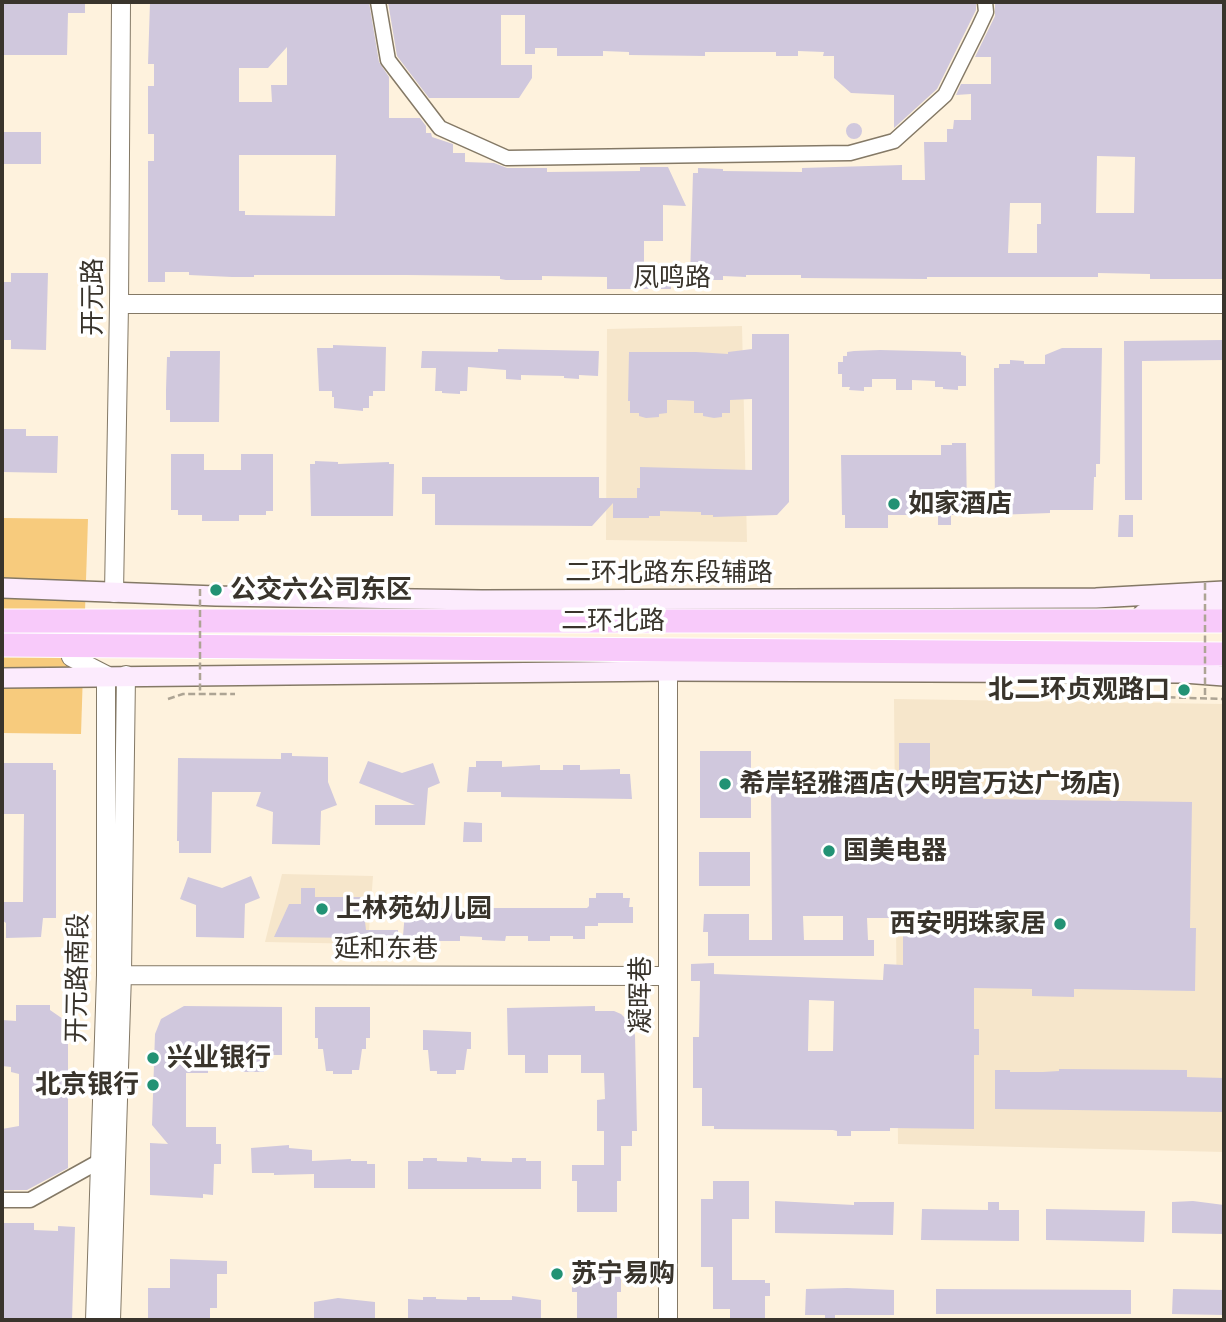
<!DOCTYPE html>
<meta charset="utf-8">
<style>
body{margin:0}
#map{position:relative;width:1226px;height:1322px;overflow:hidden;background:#fef2dd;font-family:Mulish,sans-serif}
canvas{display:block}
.frame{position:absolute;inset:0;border:4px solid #39342c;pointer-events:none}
</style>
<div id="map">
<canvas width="1226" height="1322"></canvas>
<div class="frame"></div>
</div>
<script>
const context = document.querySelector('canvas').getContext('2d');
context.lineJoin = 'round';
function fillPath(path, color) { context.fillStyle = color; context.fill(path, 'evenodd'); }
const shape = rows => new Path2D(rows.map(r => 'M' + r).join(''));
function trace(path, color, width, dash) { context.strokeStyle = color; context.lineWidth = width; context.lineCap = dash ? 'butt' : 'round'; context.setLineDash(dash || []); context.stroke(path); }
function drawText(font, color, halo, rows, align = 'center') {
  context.font = font + ' Mulish,"Noto Sans SC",sans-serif'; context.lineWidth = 7; context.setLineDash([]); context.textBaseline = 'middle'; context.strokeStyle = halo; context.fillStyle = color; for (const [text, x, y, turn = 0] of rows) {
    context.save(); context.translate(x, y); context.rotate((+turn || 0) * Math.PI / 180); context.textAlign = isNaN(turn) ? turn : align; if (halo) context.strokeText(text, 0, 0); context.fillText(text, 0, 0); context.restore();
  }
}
fillPath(shape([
 [742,326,747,542,606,540,607,329],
 [894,699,1224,704,1224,1152,898,1144],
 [282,874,373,876,368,944,265,942]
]), '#f6e6cb');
fillPath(shape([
 [2,518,88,519,81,734,2,733]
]), '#f7cb7d');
fillPath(shape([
 [2,2,85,2,85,13,68,13,67,55,2,55],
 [150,2,369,2,379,62,389,77,389,118,420,118,426,126,426,133,431,133,432,137,453,144,453,153,465,153,465,162,494,163,507,168,547,168,547,172,640,171,640,167,668,167,686,206,663,205,663,241,644,241,644,271,671,271,671,289,607,289,607,277,542,276,542,280,506,280,500,279,500,276,406,275,254,275,254,277,232,277,189,275,189,272,165,272,165,282,148,282,148,161,154,161,154,134,148,134,148,86,154,86,154,64,148,64],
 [287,47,287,85,271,85,272,102,239,102,239,68,268,68],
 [239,155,336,155,335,216,245,215,245,211,239,211],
 [388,2,976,2,976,10,937,89,894,128,894,95,851,93,834,78,834,56,823,56,824,52,798,51,798,56,776,56,776,52,705,52,705,56,629,55,629,52,603,51,603,56,557,56,557,48,535,48,535,54,525,54,525,15,501,15,501,65,532,65,532,78,519,98,429,98,397,56],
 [995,2,1223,2,1224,279,1150,279,1150,274,1098,273,1098,277,927,277,927,279,801,278,801,275,746,275,746,277,723,276,723,280,690,280,693,173,698,173,698,168,723,169,723,171,802,172,802,168,902,165,902,180,925,180,924,142,947,142,947,129,953,129,954,120,971,120,971,94,956,95,961,84,991,84,991,57,975,57,995,16],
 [1097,156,1135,157,1134,213,1096,213],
 [1010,203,1041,203,1041,224,1037,224,1037,253,1008,253],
 '846 131a8 8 0 1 1 16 0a8 8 0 1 1-16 0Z',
 [2,132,41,132,41,164,2,164],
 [11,273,48,273,46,350,11,349,11,340,2,340,2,282,11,282],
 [752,334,789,334,789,502,777,515,713,517,713,515,701,515,701,512,660,511,660,516,649,516,649,518,613,518,613,503,592,526,435,525,435,494,422,494,422,477,599,477,599,498,637,498,637,488,640,488,640,467,752,470,752,399,730,400,730,413,722,413,722,417,714,418,703,416,703,413,694,413,694,401,672,400,667,400,667,413,659,414,659,417,646,418,639,416,639,413,630,413,630,401,628,401,629,352,696,352,728,354,728,352,752,349],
 [1224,340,1224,360,1142,361,1142,500,1125,500,1124,341],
 [333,345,386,347,385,391,373,391,373,396,369,396,369,408,363,408,363,411,334,408,334,397,332,397,332,391,319,391,317,348,333,348],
 [1062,348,1102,348,1100,464,1096,464,1096,477,1094,477,1093,510,1050,510,1050,513,995,515,994,368,999,368,999,364,1010,364,1010,360,1024,361,1024,364,1045,364,1045,355],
 [498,349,599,351,598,376,579,375,579,379,564,378,564,376,521,375,521,380,506,379,506,370,468,367,467,391,460,391,460,394,442,393,442,391,435,391,436,368,421,368,422,351,498,352],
 [880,350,961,352,961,355,966,356,966,386,958,386,958,390,943,389,943,387,935,387,935,381,912,380,912,390,896,390,896,379,872,379,872,387,864,387,864,391,849,390,850,387,842,387,842,374,838,374,838,362,843,362,843,356,847,356,847,352,854,351],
 [170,351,220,351,219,422,170,422,170,410,166,410,166,390,167,357,170,357],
 [2,429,26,429,26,436,58,436,57,473,2,472],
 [952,443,966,443,967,515,951,515,951,525,938,525,938,515,888,515,888,528,845,528,845,515,842,515,841,455,941,455,941,445,952,445],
 [171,454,204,454,204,470,241,470,241,454,273,454,273,511,266,511,266,515,239,515,239,521,202,521,202,515,178,515,178,510,171,510],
 [315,461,338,462,338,464,389,462,389,464,394,464,393,516,311,516,310,464,315,464],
 [1119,515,1133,515,1133,537,1118,537],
 [899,743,930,743,930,781,968,782,968,791,983,791,983,799,1192,802,1190,928,1196,928,1195,991,1074,989,1074,997,1032,996,1032,989,974,988,974,1029,979,1029,979,1055,974,1055,974,1129,890,1128,890,1131,851,1131,851,1136,837,1136,837,1131,833,1130,714,1129,714,1126,702,1126,702,1088,693,1088,693,1037,699,1037,700,981,691,981,691,964,714,963,714,974,883,980,884,964,903,965,903,918,867,918,868,940,874,940,874,956,708,956,708,932,703,932,704,914,749,914,749,940,772,940,771,784,804,783,804,787,860,786,860,782,899,782],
 [803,916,843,916,843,940,804,940],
 [809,1000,834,1001,833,1051,808,1051],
 [700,751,751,751,751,818,700,818],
 [281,753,292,753,292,756,328,757,328,782,337,805,321,811,320,845,272,844,273,812,256,806,261,792,212,792,211,853,179,853,179,841,177,841,178,758,281,759],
 [368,761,402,773,433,763,440,783,428,788,425,825,375,825,375,805,415,805,359,783],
 [476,761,502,761,502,767,540,765,540,770,563,770,563,765,580,765,580,770,620,769,620,774,630,774,632,799,501,797,501,792,467,792,469,767,476,767],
 [2,763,53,763,53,770,56,770,56,918,43,918,41,937,6,938,6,923,2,920,2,902,23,902,24,814,2,814],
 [464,822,482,823,482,842,463,842],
 [699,852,750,852,750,886,699,886],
 [251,876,260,898,245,904,244,938,196,937,196,905,180,899,188,877,222,888],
 [301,888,315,888,315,897,362,897,366,930,398,930,398,946,364,946,364,938,274,937,289,904,301,904],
 [596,893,623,893,623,898,630,898,629,907,633,907,633,923,598,923,598,926,585,926,585,939,573,939,573,936,550,936,550,941,528,941,528,936,506,936,505,941,482,940,482,937,460,936,460,941,437,941,437,936,403,936,405,912,412,912,412,908,587,908,589,906,589,898,596,898],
 [16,1005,50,1005,50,1010,63,1019,68,1019,68,1168,27,1190,2,1190,2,1129,19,1126,19,1074,11,1072,11,1067,2,1066,2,1020,16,1021],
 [184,1006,282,1007,282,1055,265,1055,264,1072,242,1072,242,1055,208,1055,208,1073,186,1073,186,1127,216,1127,216,1144,221,1144,221,1164,214,1164,213,1195,203,1194,203,1198,150,1195,150,1143,168,1144,152,1125,155,1034,161,1019],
 [595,1006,595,1011,614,1011,621,1014,629,1022,635,1035,637,1131,632,1131,632,1146,621,1146,621,1181,617,1181,617,1212,577,1212,577,1181,572,1181,572,1165,604,1165,604,1131,597,1131,597,1100,605,1099,604,1073,581,1073,581,1055,548,1055,548,1073,525,1073,525,1055,508,1055,507,1008],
 [315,1007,370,1007,370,1038,366,1038,366,1049,362,1049,359,1070,352,1070,352,1074,333,1074,333,1071,326,1071,323,1049,318,1049,318,1038,315,1038],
 [423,1030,471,1032,471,1049,467,1049,464,1070,456,1070,456,1074,437,1074,437,1071,430,1071,428,1050,423,1050],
 [1059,1069,1187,1070,1187,1077,1224,1078,1224,1112,995,1109,995,1070,1010,1070,1010,1072,1043,1072,1059,1071],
 [289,1145,289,1148,312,1150,312,1161,351,1159,351,1161,367,1161,367,1164,375,1164,375,1188,314,1188,314,1174,274,1175,274,1173,252,1173,251,1148],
 [467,1157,481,1158,481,1161,512,1162,512,1158,526,1158,526,1161,541,1161,541,1189,408,1189,408,1161,423,1161,423,1158,437,1158,437,1161,467,1162],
 [713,1181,749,1181,749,1219,732,1219,732,1280,765,1280,765,1283,770,1283,770,1296,765,1296,765,1319,730,1319,730,1309,713,1309,713,1267,701,1267,701,1199,713,1199],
 [775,1201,854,1205,854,1202,894,1202,893,1235,775,1233],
 [1193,1201,1224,1205,1224,1234,1172,1233,1172,1202],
 [988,1202,999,1202,999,1210,1019,1210,1019,1241,921,1240,922,1209,988,1210],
 [1046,1209,1145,1211,1144,1242,1046,1240],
 [2,1223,34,1223,34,1230,58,1231,58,1226,75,1227,72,1320,2,1320],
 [170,1259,227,1261,227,1274,217,1274,217,1308,210,1308,210,1320,148,1320,148,1288,170,1288],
 [572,1275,621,1275,621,1292,617,1292,617,1320,577,1320,577,1292,572,1292],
 [847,1288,894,1290,894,1315,835,1315,835,1320,825,1320,825,1315,805,1315,806,1289],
 [936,1289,1131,1290,1131,1314,936,1314],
 [1173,1289,1224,1290,1224,1315,1172,1314],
 [512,1296,541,1300,541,1320,408,1320,408,1299,423,1300,423,1297,436,1297,436,1299,467,1300,467,1297,480,1297,480,1300,512,1300],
 [338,1298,375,1302,375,1320,314,1320,314,1302]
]), '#d0c8dd');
const minor = shape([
 [378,2,388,60,440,128,507,158,850,153,894,141,945,95,978,29,986,12,985,2],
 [2,1200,30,1200,100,1161]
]);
const tertiary = shape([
 [119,304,1224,304],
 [114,593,119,304,121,2],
 [71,657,106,675,106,975,95,1320],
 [110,975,667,976],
 [111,1320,122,974,126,675],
 [668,1320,668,671]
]);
const secondary = shape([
 [2,588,216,596,482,600,1096,598,1224,591],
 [1143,614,1220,601],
 [2,678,668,671,1184,673,1224,676]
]);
const trunk = shape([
 [2,621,1224,621],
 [2,645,1224,654]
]);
trace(minor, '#847966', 17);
trace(tertiary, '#847966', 20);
trace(secondary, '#847966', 22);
trace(trunk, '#fff', 25);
trace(shape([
 [1158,697,1224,699],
 [168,699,183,694,235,694]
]), '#ada494', 2.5, [7, 3.5]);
trace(minor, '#fff', 14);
trace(tertiary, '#fff', 18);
trace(secondary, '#fcebfd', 19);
trace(trunk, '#f8cafa', 23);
trace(shape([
 [1205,583,1205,698],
 [200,589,200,694]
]), '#ada494', 2.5, [7, 3.5]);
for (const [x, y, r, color] of [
 [894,504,7,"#229274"],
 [216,590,7,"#229274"],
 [1184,690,7,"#229274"],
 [725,784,7,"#229274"],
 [829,851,7,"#229274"],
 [322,909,7,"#229274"],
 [1060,924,7,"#229274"],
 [153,1058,7,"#229274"],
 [153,1085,7,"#229274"],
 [557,1274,7,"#229274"]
]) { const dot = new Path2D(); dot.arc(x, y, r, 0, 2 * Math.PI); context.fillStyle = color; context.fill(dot); trace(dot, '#fff', 2.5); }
drawText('26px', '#39342c', '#fff', [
 ["凤鸣路",672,278],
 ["开元路",93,297,-90],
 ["二环北路东段辅路",669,573],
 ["二环北路",613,621],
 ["延和东巷",386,949],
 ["开元路南段",78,978,-89],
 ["凝晖巷",641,995,-90]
]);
drawText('bold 26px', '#39342c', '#fff', [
 ["如家酒店",908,504],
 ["公交六公司东区",230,590],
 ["北二环贞观路口",1170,690,"right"],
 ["希岸轻雅酒店(大明宫万达广场店)",739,784],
 ["国美电器",843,851],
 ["上林苑幼儿园",336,909],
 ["西安明珠家居",1046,924,"right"],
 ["兴业银行",167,1058],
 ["北京银行",139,1085,"right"],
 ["苏宁易购",571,1274]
], 'left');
</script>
